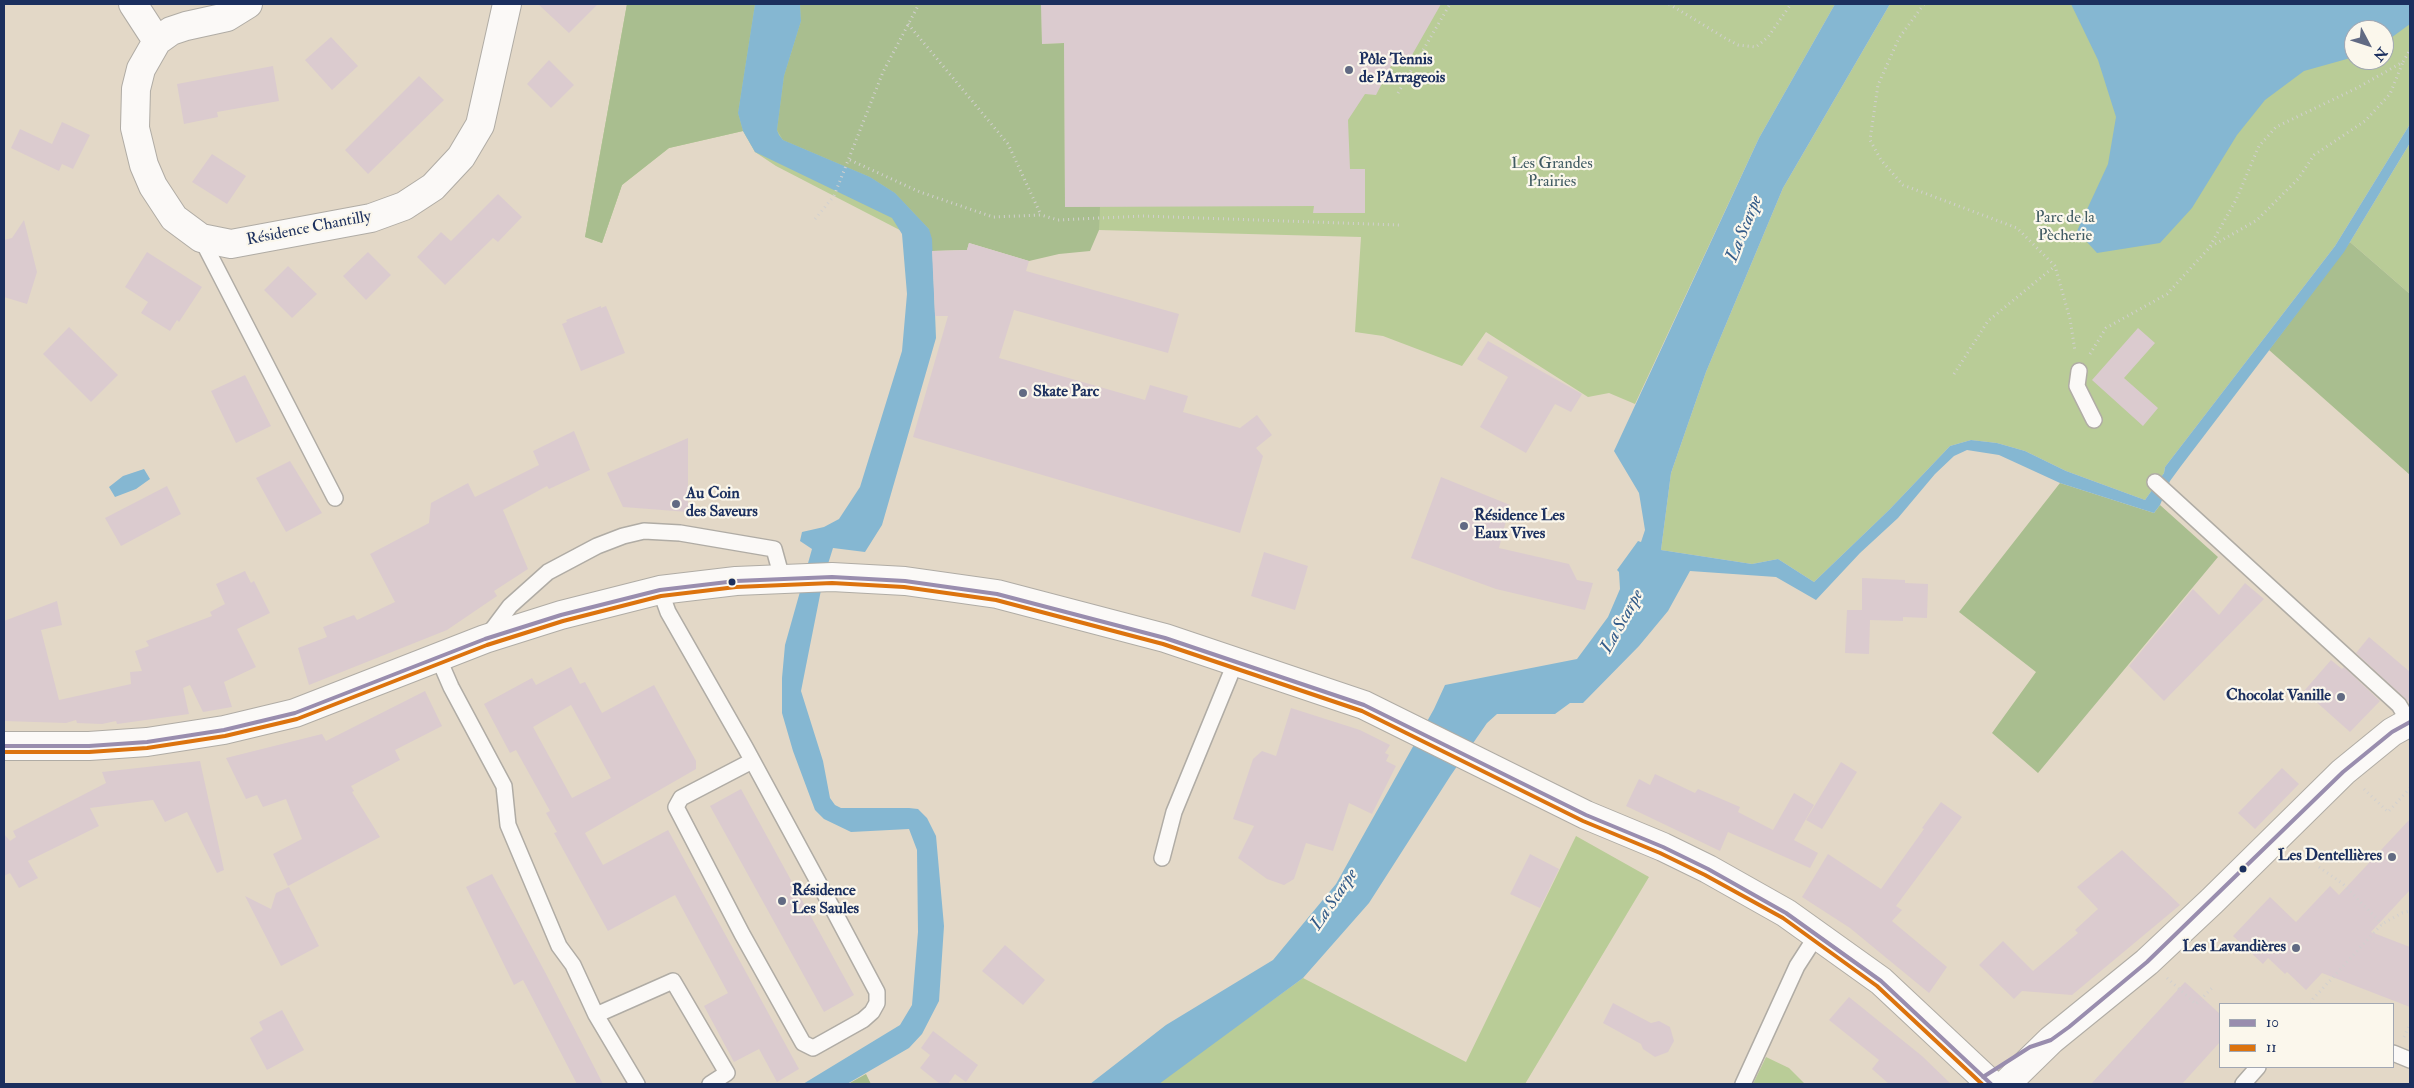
<!DOCTYPE html>
<meta charset="utf-8">
<style>
body{margin:0}
#map{position:relative;width:2414px;height:1088px;overflow:hidden;background:#e3d8c7;font-family:"IM FELL Double Pica",serif}
canvas{display:block}
.frame{position:absolute;inset:0;border:5px solid #1b2f5e;pointer-events:none}
.legend{position:absolute;left:2219px;top:1003px;width:175px;height:65px;box-sizing:border-box;background:#fbf7ec;border:1px solid #a1a7b3;margin:0;padding:6px 9px;list-style:none;font-size:15px;color:#1b2f5e}
.legend li{display:flex;align-items:center;gap:10px;height:25px}
.legend b{width:25px;border:1px solid #a1a7b3}
.north{position:absolute;left:2344px;top:20px;width:50px;height:50px;box-sizing:border-box;background:#fbf7ec;border:1px solid #a1a7b3;border-radius:50%;rotate:130deg;font-size:14px;font-weight:700;line-height:20px;text-align:center;color:#1b2f5e}
.north::after{content:'';display:block;margin:auto;width:18px;height:22px;background:#616a83;clip-path:polygon(50% 0,100% 100%,50% 72%,0 100%)}
</style>
<div id="map">
<canvas width="2414" height="1088"></canvas>
<div class="frame"></div>
<ul class="legend">
<li><b style="height:6px;background:#998dae"></b>10</li>
<li><b style="height:6px;background:#dc730e"></b>11</li>
</ul>
<div class="north">N</div>
</div>
<script>
const context = document.querySelector('canvas').getContext('2d');
context.lineJoin = 'round';
function fillPath(path, color) { context.fillStyle = color; context.fill(path, 'evenodd'); }
const shape = rows => new Path2D(rows.map(r => 'M' + r).join(''));
function trace(path, color, width, dash) { context.strokeStyle = color; context.lineWidth = width; context.lineCap = dash ? 'butt' : 'round'; context.setLineDash(dash || []); context.stroke(path); }
function drawText(font, color, halo, rows, align = 'center') {
  context.font = font + ' "IM FELL Double Pica",serif'; context.lineWidth = 4.5; context.setLineDash([]); context.textBaseline = 'middle'; context.strokeStyle = halo; context.fillStyle = color; for (const [text, x, y, turn = 0] of rows) {
    context.save(); context.translate(x, y); context.rotate((+turn || 0) * Math.PI / 180); context.textAlign = isNaN(turn) ? turn : align; if (halo) context.strokeText(text, 0, 0); context.fillText(text, 0, 0); context.restore();
  }
}
fillPath(shape([
 [627,4,1835,4,1759,138,1635,404,1609,393,1588,397,1486,332,1462,366,1383,336,1355,332,1361,237,1099,230,921,241,776,166,755,152,743,131,669,148,622,185,602,243,585,237],
 [1890,4,2410,4,2410,124,2335,246,2165,467,2164,473,2145,500,2066,471,2025,451,1997,443,1971,440,1950,446,1889,510,1814,582,1778,559,1752,564,1661,550,1671,473,1706,372,1783,188],
 [2354,30,2384,30,2384,60,2354,60],
 [2410,143,2410,294,2350,242],
 [1576,836,1649,877,1525,1084,1124,1084,1164,1055,1252,1015,1303,978,1466,1062],
 [1766,1057,1789,1068,1805,1084,1753,1084]
]), '#b9cc97');
fillPath(shape([
 [627,4,755,4,738,113,743,131,669,148,622,185,602,243,585,237],
 [800,4,1041,4,1042,44,1064,43,1065,207,1100,207,1099,230,1090,251,1059,254,1029,261,969,243,967,250,932,251,929,229,895,193,870,177,783,140,777,130,784,76,801,21],
 [2350,242,2410,294,2410,475,2269,350],
 [2060,483,2154,513,2160,505,2218,557,2038,773,1992,733,2036,672,1959,612],
 [866,1074,871,1084,848,1084]
]), '#a9be8f');
fillPath(shape([
 [755,4,800,4,801,21,784,76,777,130,779,135,783,140,870,177,895,193,929,229,932,239,936,338,882,525,865,552,833,548,823,580,801,691,823,761,830,798,835,805,841,808,909,808,918,809,927,818,936,836,944,926,939,1001,922,1034,909,1048,847,1084,803,1084,900,1025,912,1005,918,932,917,850,909,829,851,832,824,819,815,810,793,751,782,713,782,678,785,645,812,549,800,541,802,532,824,527,839,519,860,487,902,351,907,294,902,234,892,218,755,152,743,131,738,113],
 [1835,4,1890,4,1783,188,1706,372,1671,473,1661,550,1752,564,1778,559,1814,582,1889,510,1950,446,1971,440,1997,443,2025,451,2066,471,2145,500,2164,473,2165,467,2335,246,2410,124,2410,143,2344,252,2181,466,2170,481,2160,505,2154,513,2060,483,1999,455,1967,450,1954,456,1935,474,1898,518,1860,553,1816,600,1776,577,1690,571,1668,611,1639,646,1583,703,1570,703,1555,714,1497,714,1487,723,1451,775,1369,903,1303,978,1159,1084,1090,1084,1166,1025,1273,960,1336,884,1434,709,1445,685,1577,659,1608,617,1620,589,1619,572,1617,570,1638,541,1641,542,1645,530,1639,493,1614,451,1759,138],
 [2071,4,2410,4,2410,24,2384,43,2384,30,2354,30,2354,57,2304,71,2265,100,2237,135,2192,208,2160,243,2097,253,2077,231,2108,164,2116,117,2098,60],
 [144,469,150,479,136,489,115,497,109,487,123,476]
]), '#85b7d2');
fillPath(shape([
 [538,4,598,4,569,33],
 [1041,4,1441,4,1412,55,1396,56,1376,95,1365,94,1348,120,1350,169,1365,169,1365,213,1313,213,1314,206,1065,207,1064,43,1042,44],
 [331,37,358,66,332,90,305,60],
 [549,60,574,85,551,108,527,84],
 [273,66,279,101,217,112,218,117,184,124,177,84],
 [419,76,444,100,368,174,345,150],
 [62,122,90,135,73,169,62,164,59,171,11,148,20,129,52,144],
 [212,154,246,176,227,204,192,182],
 [498,194,522,217,498,242,493,238,445,285,417,257,441,232,451,241],
 [24,220,37,272,27,304,4,297,4,240,12,238],
 [969,243,1029,261,1026,271,1179,314,1168,353,1014,310,999,358,1145,400,1150,385,1188,396,1183,412,1240,428,1257,415,1272,435,1256,448,1263,456,1240,533,913,437,948,316,935,316,932,251,967,250],
 [147,252,202,287,179,322,177,320,170,331,141,313,148,302,125,287],
 [368,252,391,275,366,300,343,276],
 [288,266,317,294,292,318,264,290],
 [601,306,601,308,606,306,625,353,581,371,562,324,567,322,566,320],
 [69,327,118,375,91,402,43,354],
 [2138,328,2155,343,2124,378,2158,408,2143,426,2092,380],
 [1488,341,1582,394,1571,412,1555,404,1526,453,1480,427,1508,377,1477,359],
 [245,375,271,426,236,443,211,391],
 [574,431,590,470,549,489,547,486,503,510,528,569,494,591,497,596,447,630,309,685,298,648,327,637,323,627,354,615,357,620,395,602,370,554,429,523,431,503,468,483,475,497,539,465,533,451],
 [688,438,688,512,623,507,607,473],
 [290,461,322,513,286,532,256,478],
 [1441,477,1510,505,1499,548,1569,564,1577,580,1593,583,1585,610,1496,589,1411,558],
 [167,486,181,514,121,546,105,518],
 [1264,552,1308,566,1295,610,1251,596],
 [245,571,251,583,254,581,270,613,237,629,256,667,224,682,232,707,203,712,190,685,183,688,189,714,117,724,116,721,102,724,77,723,76,720,66,723,4,721,4,621,57,601,62,625,41,630,59,700,131,684,130,672,142,671,135,651,149,646,146,641,212,616,210,612,225,604,216,584],
 [1862,578,1905,580,1905,583,1928,584,1927,618,1903,617,1903,621,1870,620,1869,654,1845,653,1847,610,1862,610],
 [2245,583,2264,599,2164,701,2129,666,2193,589,2219,615],
 [2369,637,2410,672,2410,703,2356,653],
 [2331,660,2342,669,2344,667,2380,701,2350,732,2304,691],
 [571,667,580,684,585,682,602,713,654,685,696,761,696,769,585,833,603,865,668,830,799,1069,777,1082,759,1049,734,1062,704,1006,728,993,675,895,608,931,554,833,557,832,546,813,550,811,516,750,510,753,484,704,532,678,536,685],
 [571,705,611,778,572,798,533,727],
 [425,691,442,726,395,750,400,760,351,786,354,791,352,792,380,837,288,886,273,854,302,839,286,799,263,807,257,795,246,799,226,758,322,734,326,741],
 [1291,708,1360,730,1390,745,1385,753,1389,755,1386,761,1396,766,1372,814,1349,803,1333,851,1306,843,1294,879,1284,885,1267,879,1238,858,1254,826,1233,819,1253,759,1262,751,1276,756],
 [200,761,224,870,217,873,187,812,165,822,153,800,90,808,99,826,28,861,38,878,19,888,10,873,4,876,4,834,10,841,16,837,13,831,106,783,102,772],
 [1841,762,1857,772,1822,829,1806,820],
 [2282,768,2299,784,2255,829,2238,813],
 [1655,774,1695,793,1698,789,1740,807,1738,812,1773,830,1794,793,1814,805,1794,840,1818,853,1810,868,1728,832,1720,851,1626,806,1639,779,1650,785],
 [741,789,854,995,824,1012,710,806],
 [1941,802,1962,817,1896,906,1902,910,1892,921,1947,967,1929,993,1850,928,1802,897,1828,854,1881,889,1924,829,1922,828],
 [2410,819,2410,890,2371,932,2410,947,2410,1007,2322,973,2306,990,2287,972,2285,974,2268,958,2263,964,2233,936,2270,897,2296,922,2330,886,2339,895],
 [2122,850,2180,905,2072,995,2022,991,2014,999,1979,965,2003,941,2033,971,2078,933,2075,930,2098,909,2077,887],
 [1530,854,1559,869,1540,908,1510,894],
 [492,874,545,972,603,1084,577,1084,523,980,514,985,466,887],
 [289,887,319,946,281,966,245,896,271,909,276,893],
 [1005,945,1045,980,1023,1005,982,971],
 [2185,982,2220,1014,2220,1042,2182,1084,2091,1084],
 [1849,997,1922,1056,1951,1084,1889,1084,1872,1069,1879,1060,1829,1020],
 [1613,1003,1651,1023,1659,1021,1670,1027,1674,1041,1668,1052,1655,1057,1643,1049,1641,1044,1603,1023],
 [282,1010,304,1050,267,1070,250,1038,263,1030,259,1022],
 [933,1031,978,1065,966,1082,955,1074,948,1084,940,1084,920,1068,930,1055,921,1048]
]), '#dbcbcf');
const lane = shape([
 [201,238,335,498],
 [2079,371,2077,386,2094,420],
 [2155,482,2399,705,2409,722],
 [660,590,668,612,745,747,835,913,877,992,877,1003,872,1012,863,1020,813,1048,803,1043,742,934,676,807,681,798,752,761],
 [486,638,510,606,548,572,597,546,623,536,644,531,680,533,774,549,782,578],
 [438,657,451,687,504,786,508,825,559,946,573,965,596,1015,637,1084],
 [1162,858,1174,812,1236,661],
 [596,1015,673,981,727,1073,710,1084],
 [2393,1053,2410,1060],
 [1743,1084,1797,966,1817,935],
 [2243,1084,2258,1067]
]);
const street = shape([
 [133,4,157,41,141,69,136,89,135,128,144,165,153,186,174,218,201,238,231,244,371,218,404,206,433,187,461,157,480,125,507,4],
 [157,41,171,31,186,26,227,17,248,4]
]);
const secondary = shape([
 [4,746,89,746,147,742,224,730,295,713,485,639,561,615,660,590,736,581,832,577,905,581,997,594,1165,638,1364,705,1586,815,1663,847,1708,869,1786,913,1881,981,1991,1084],
 [2006,1084,2051,1040,2147,962,2212,901,2343,772,2392,732,2410,722]
]);
trace(lane, '#b0aca5', 18);
trace(street, '#b0aca5', 30);
trace(secondary, '#b0aca5', 30);
trace(shape([
 [1669,4,1725,38,1738,45,1756,47,1768,37,1791,4],
 [1924,4,1899,38,1878,85,1870,140,1881,160,1903,185,2017,228,2055,266,2070,319,2075,351],
 [908,24,1008,144,1041,215],
 [1398,93,1450,4],
 [850,160,920,192,993,217,1041,215,1058,220,1143,216,1399,225],
 [815,219,834,196,883,72,919,4],
 [2210,246,2236,200,2259,146,2276,127,2357,88,2403,62,2410,50],
 [2090,354,2106,328,2167,294,2210,247,2257,220,2298,179,2314,155,2365,121,2390,94,2403,62],
 [1954,374,1988,321,2055,266],
 [2364,789,2388,812,2410,788],
 [2319,867,2343,884,2382,924],
 [2167,978,2196,1004,2214,986],
 [2311,1004,2313,999,2382,924,2402,913,2410,911],
 [2404,1037,2410,1024]
]), '#d2d0cf', 3, [1, 4]);
trace(lane, '#fbf9f7', 15);
trace(street, '#fbf9f7', 28);
trace(secondary, '#fbf9f7', 28);
trace(shape([
 [4,746,89,746,147,742,224,730,295,713,485,639,561,615,660,590,736,581,832,577,905,581,997,594,1165,638,1364,705,1586,815,1663,847,1708,869,1786,913,1881,981,1991,1084],
 [1983,1077,2030,1047,2051,1040,2069,1027,2147,962,2343,772,2392,732,2410,722]
]), '#998dae', 4);
trace(shape([
 [4,752,89,752,147,748,225,736,297,719,487,645,563,621,661,596,736,587,832,583,904,587,996,600,1163,644,1362,711,1583,821,1660,853,1705,875,1783,918,1877,986,1982,1084]
]), '#dc730e', 4);
for (const [x, y, r, color] of [
 [1349,70,5,"#616a83"],
 [1023,393,5,"#616a83"],
 [676,504,5,"#616a83"],
 [1464,526,5,"#616a83"],
 [732,582,4.5,"#1b2f5e"],
 [2341,697,5,"#616a83"],
 [2392,857,5,"#616a83"],
 [2243,869,4.5,"#1b2f5e"],
 [782,901,5,"#616a83"],
 [2296,948,5,"#616a83"]
]) { const dot = new Path2D(); dot.arc(x, y, r, 0, 2 * Math.PI); context.fillStyle = color; context.fill(dot); trace(dot, '#fbf7ec', 2); }
drawText('bold 16px', '#1b2f5e', '#fbf7ec', [
 ["Pôle Tennis",1359,61],
 ["de l'Arrageois",1359,79],
 ["Skate Parc",1033,393],
 ["Au Coin",686,495],
 ["des Saveurs",686,513],
 ["Résidence Les",1474,517],
 ["Eaux Vives",1474,535],
 ["Chocolat Vanille",2331,697,"right"],
 ["Les Dentellières",2382,857,"right"],
 ["Résidence",792,892],
 ["Les Saules",792,910],
 ["Les Lavandières",2286,948,"right"]
], 'left');
drawText('16px', '#405b63', '#fbf7ec', [
 ["Les Grandes",1552,165],
 ["Prairies",1552,183],
 ["Parc de la",2065,219],
 ["Pècherie",2065,237]
]);
drawText('16px', '#1b2f5e', '#fbf7ec', [
 ["Résidence Chantilly",309,229,-11]
]);
drawText('italic 18px', '#325a88', '#fbf7ec', [
 ["La Scarpe",1745,229,-68],
 ["La Scarpe",1623,622,-61],
 ["La Scarpe",1335,900,-56]
]);
</script>
